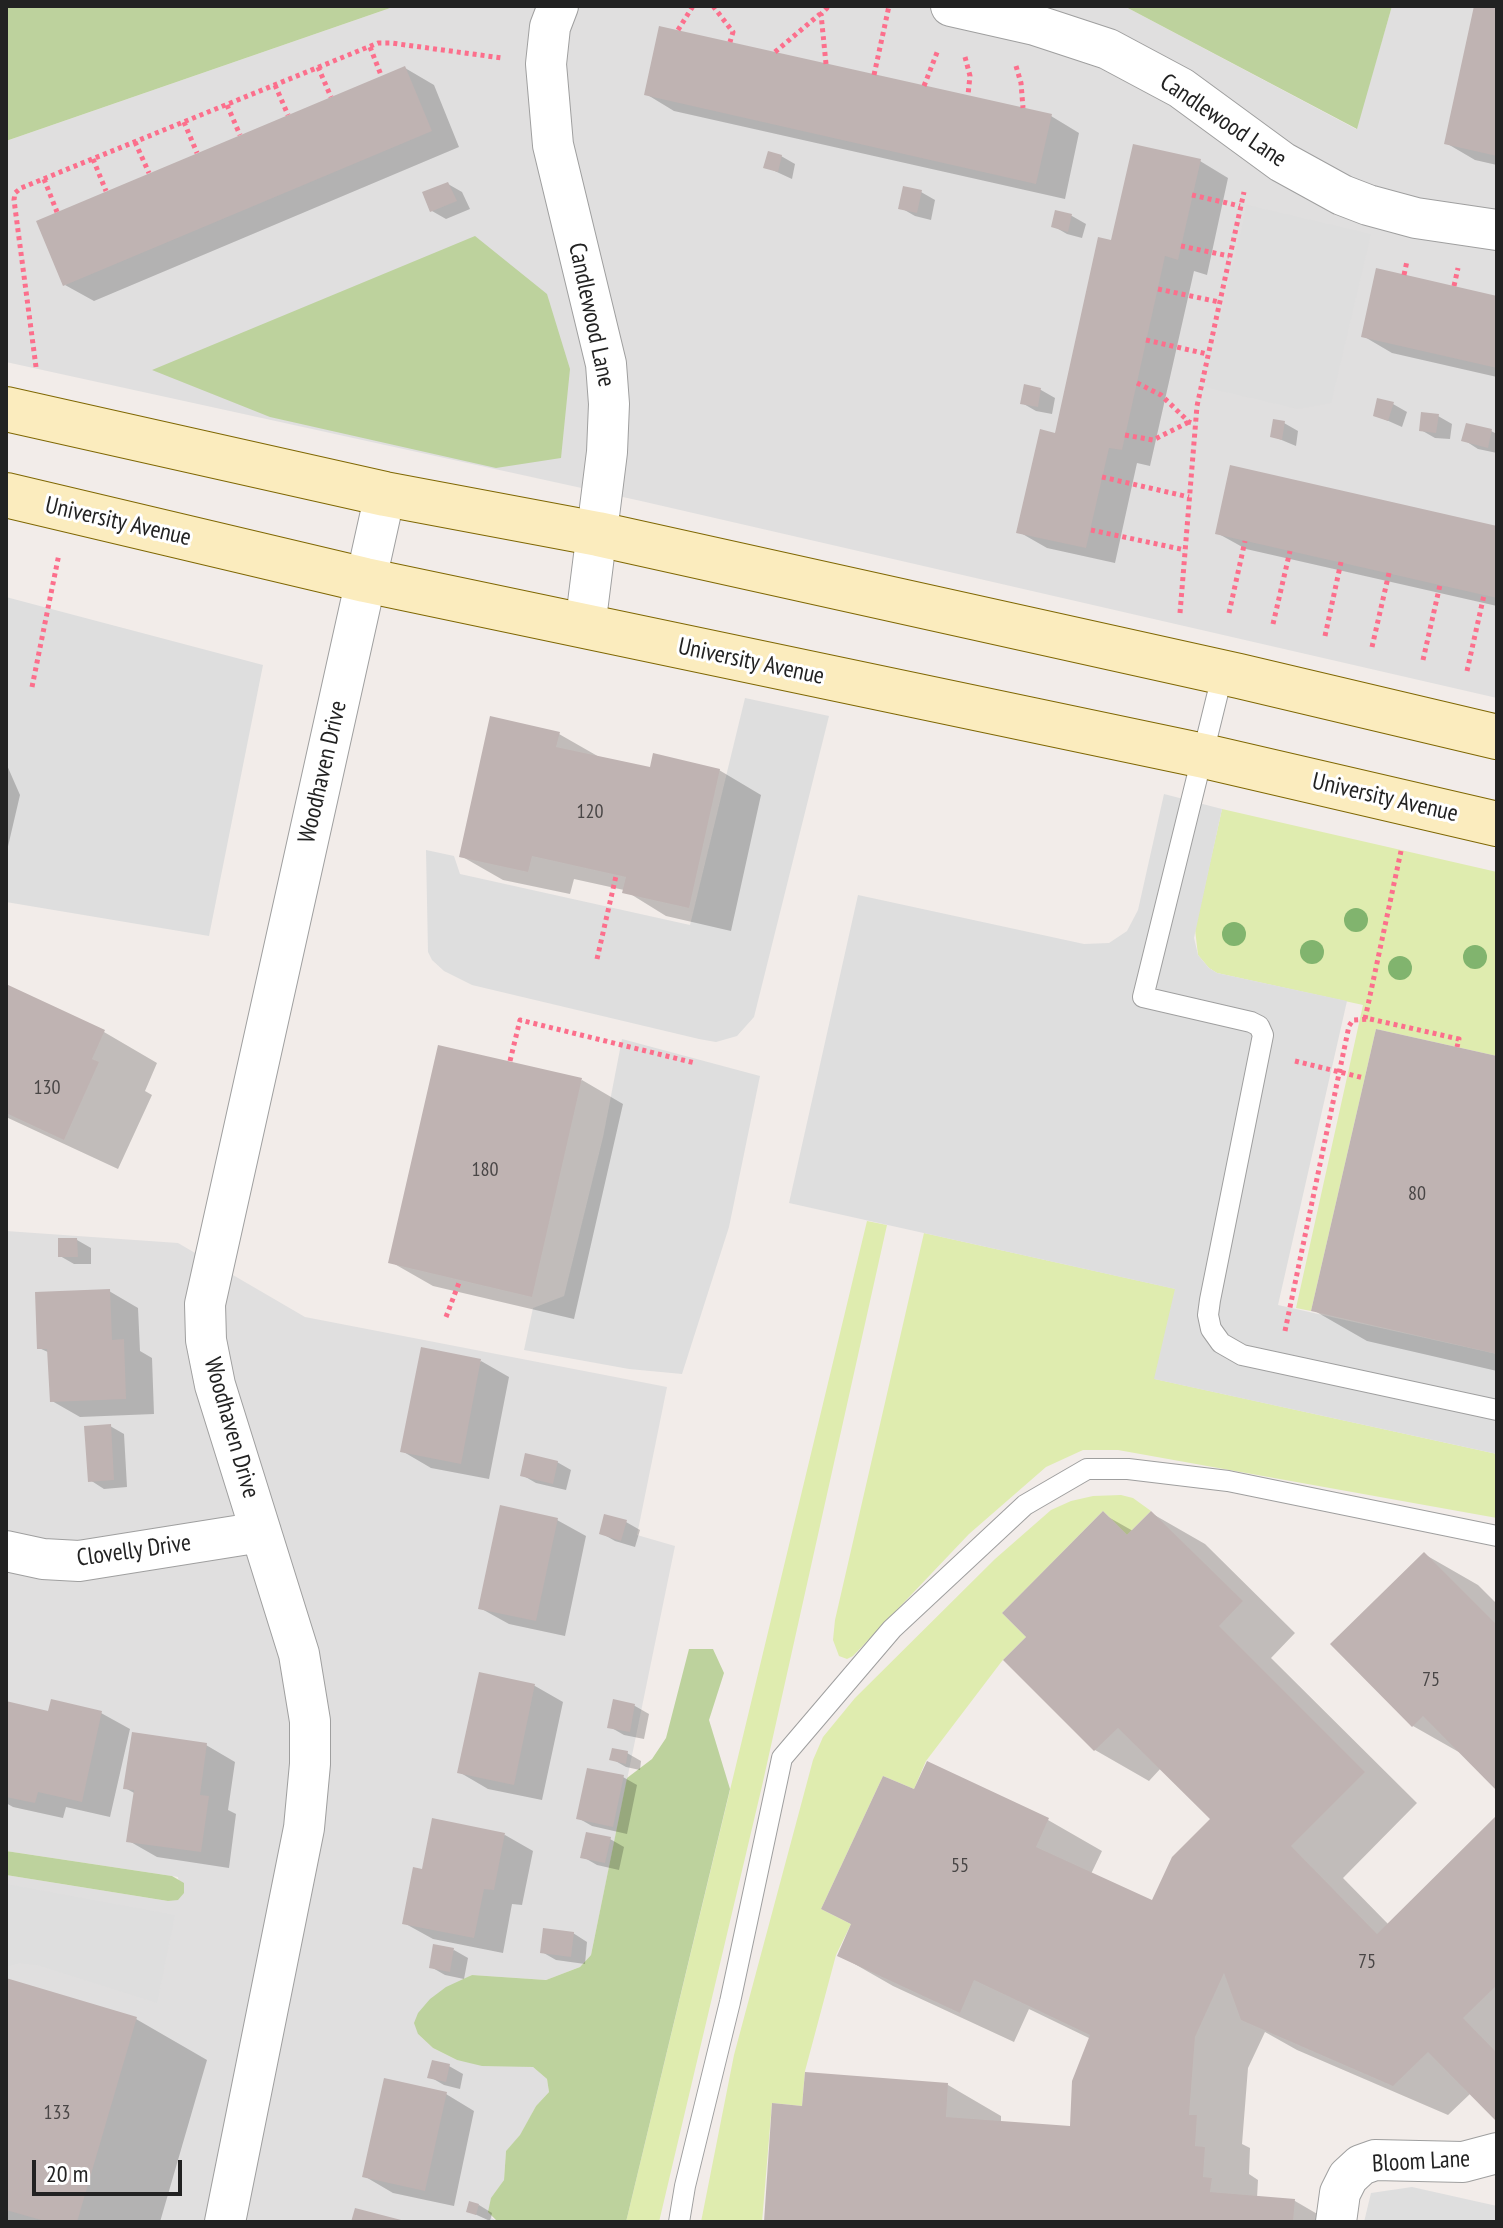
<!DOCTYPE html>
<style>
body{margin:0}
#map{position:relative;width:1503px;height:2228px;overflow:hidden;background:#f2ece9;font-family:"PT Sans Narrow",sans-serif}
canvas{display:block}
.frame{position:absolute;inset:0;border:8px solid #222;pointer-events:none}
.scale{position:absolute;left:32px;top:2160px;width:150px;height:36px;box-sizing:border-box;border:4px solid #222;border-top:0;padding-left:10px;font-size:24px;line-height:28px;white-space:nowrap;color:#222;-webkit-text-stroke:6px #fff;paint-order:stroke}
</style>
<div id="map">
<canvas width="1503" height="2228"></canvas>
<div class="frame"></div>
<div class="scale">20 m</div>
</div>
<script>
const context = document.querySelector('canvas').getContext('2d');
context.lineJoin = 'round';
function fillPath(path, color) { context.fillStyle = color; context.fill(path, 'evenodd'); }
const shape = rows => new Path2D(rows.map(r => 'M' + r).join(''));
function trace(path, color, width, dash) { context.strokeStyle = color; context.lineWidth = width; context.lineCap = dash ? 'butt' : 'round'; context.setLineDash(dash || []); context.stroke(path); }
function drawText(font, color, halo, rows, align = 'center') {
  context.font = font + ' "PT Sans Narrow",sans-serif'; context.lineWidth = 6; context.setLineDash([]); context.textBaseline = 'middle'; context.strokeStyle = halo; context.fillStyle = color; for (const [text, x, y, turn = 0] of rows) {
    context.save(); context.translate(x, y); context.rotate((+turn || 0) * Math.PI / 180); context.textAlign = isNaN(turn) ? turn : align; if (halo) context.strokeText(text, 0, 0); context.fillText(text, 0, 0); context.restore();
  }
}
fillPath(shape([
 [396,6,1124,6,1356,129,1392,6,1497,6,1497,698,641,501,6,362,6,141],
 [6,1231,178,1243,305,1317,667,1387,637,1535,675,1546,591,1955,580,1967,546,1980,471,1975,418,2034,433,2048,457,2060,533,2067,547,2079,549,2092,536,2106,520,2136,506,2151,504,2180,498,2189,492,2218,498,2222,6,2222,6,1875,168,1901,181,1896,178,1877,172,1876,6,1851]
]), '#e0dfdf');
fillPath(shape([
 [1222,809,1497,872,1497,1056,1376,1029,1311,1311,1296,1308,1363,1005,1217,973,1209,968,1198,955,1195,929],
 [867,1221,887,1225,762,1786,659,2222,626,2222],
 [924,1233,1176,1289,1155,1379,1497,1454,1497,1518,1118,1450,1083,1450,1046,1467,969,1534,853,1656,847,1659,839,1656,833,1640,835,1620],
 [1121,1495,1133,1498,1151,1511,1127,1535,1103,1511,1002,1613,1026,1637,1002,1661,926,1761,914,1789,883,1776,821,1909,851,1924,836,1955,805,2071,802,2106,772,2103,762,2222,701,2222,734,2055,813,1760,823,1737,855,1698,995,1559,1051,1510,1071,1501,1093,1496]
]), '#dfecaf');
fillPath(shape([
 [6,6,396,6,6,141],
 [1124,6,1392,6,1357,129],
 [475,236,547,294,570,369,561,458,496,468,270,417,152,370],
 [689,1649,713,1649,724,1673,709,1720,730,1789,626,2222,498,2222,488,2212,491,2198,504,2180,506,2151,520,2135,536,2106,549,2092,547,2079,533,2067,482,2066,457,2060,433,2048,418,2034,414,2023,418,2013,430,1999,446,1987,472,1975,546,1980,580,1967,591,1955,627,1778,652,1759,666,1738],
 [6,1851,172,1876,184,1883,184,1893,178,1900,168,1901,6,1875]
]), '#bdd29d');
fillPath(shape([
 [1247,205,1371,234,1331,403,1298,409,1204,387],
 [6,597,263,665,209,936,6,902],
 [745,698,829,716,754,1017,737,1036,716,1042,699,1039,472,985,444,971,432,960,428,952,426,850,454,856,460,874,690,925],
 [1164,794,1222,809,1194,938,1198,955,1209,968,1217,973,1347,1001,1278,1305,1497,1354,1497,1454,1154,1379,1175,1289,789,1203,858,895,1084,944,1109,943,1127,931,1138,910],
 [622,1039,760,1076,729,1227,682,1374,629,1369,524,1350,533,1308,564,1296,603,1137],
 [6,1884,175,1915,157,2003,37,1965,20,1963,6,1967],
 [1412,2187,1497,2206,1497,2222,1364,2222,1371,2193]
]), '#dedede');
fillPath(shape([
 [1476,6,1497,6,1497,165,1475,160,1446,143],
 [405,68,434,85,459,147,94,301,65,285],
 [646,94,1051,116,1079,133,1065,199,674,111],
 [781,156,795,164,792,179,766,167],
 [1200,161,1228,178,1207,275,1194,271,1150,466,1137,463,1115,563,1047,548,1019,532,1056,435,1113,242],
 [448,184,462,192,470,209,446,219,432,211],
 [921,192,935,200,931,220,915,216,901,208],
 [1056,212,1072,216,1086,224,1082,238,1067,234,1053,226],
 [1497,298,1497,377,1392,353,1363,336],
 [1025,387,1041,390,1055,398,1052,414,1036,411,1022,403],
 [1393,404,1407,412,1402,427,1375,415],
 [1438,416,1452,424,1450,439,1435,438,1421,430],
 [1284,423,1298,431,1296,446,1272,436],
 [1491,431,1497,434,1497,453,1478,449,1464,440],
 [1497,528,1497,606,1246,549,1217,533],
 [559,734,601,758,652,770,719,770,761,795,731,931,666,916,624,890,574,879,570,894,503,880,461,856],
 [6,763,20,795,6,855],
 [6,987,104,1032,157,1063,145,1091,152,1095,118,1169,6,1117],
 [1497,1059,1497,1371,1367,1341,1313,1310],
 [582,1080,623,1104,574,1319,433,1286,391,1262],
 [77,1240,91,1248,91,1264,74,1264,60,1256],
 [109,1291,138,1308,140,1351,152,1358,154,1414,80,1417,52,1401,50,1353,39,1348],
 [481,1361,509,1377,489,1479,431,1468,402,1451],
 [110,1426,124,1434,127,1487,104,1489,90,1480],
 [557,1462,571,1470,566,1490,536,1483,522,1475],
 [1151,1513,1205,1544,1295,1633,1271,1658,1417,1803,1343,1878,1389,1925,1497,1818,1497,2119,1471,2093,1448,2115,1297,2050,1265,2032,1248,2068,1242,2144,1250,2148,1249,2174,1258,2180,1257,2198,1295,2201,1331,2222,766,2222,804,2108,948,2085,1001,2116,1001,2123,1072,2129,1091,2039,1029,2009,1014,2042,893,1986,839,1955,853,1925,824,1908,915,1792,928,1764,1048,1820,1102,1851,1091,1874,1153,1903,1213,1818,1161,1768,1149,1781,1095,1750,1006,1660,1029,1637,1103,1514,1133,1531],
 [557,1520,586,1536,565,1636,509,1624,480,1608],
 [626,1522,640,1530,635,1547,615,1541,601,1533],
 [1424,1554,1478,1585,1497,1604,1497,1789,1464,1755,1413,1726],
 [480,1674,535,1686,563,1702,542,1800,488,1789,459,1772],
 [615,1702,635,1706,649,1714,644,1739,624,1735,610,1727],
 [6,1703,49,1713,101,1713,130,1729,110,1817,66,1807,63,1818,13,1807,6,1803],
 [206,1745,235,1762,228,1810,236,1814,229,1868,157,1857,129,1841,136,1794,125,1788],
 [627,1753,641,1761,640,1770,626,1767,612,1759],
 [623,1777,637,1785,627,1834,592,1826,578,1818],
 [505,1835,533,1851,522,1905,512,1904,503,1953,433,1939,404,1923,423,1872],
 [610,1839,624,1847,619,1870,597,1865,583,1857],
 [573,1933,587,1942,585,1964,556,1960,542,1952],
 [454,1950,468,1958,464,1979,445,1975,431,1967],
 [6,1980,136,2019,207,2060,160,2222,6,2222],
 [449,2066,463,2074,460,2089,444,2085,430,2077],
 [446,2094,474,2111,454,2206,393,2193,364,2176],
 [479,2205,492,2213,490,2221,468,2211]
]), '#0003');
fillPath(shape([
 [1474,6,1497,6,1497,156,1444,144],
 [659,26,1052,114,1036,184,644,95],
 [405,66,432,131,63,286,36,221],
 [1133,144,1201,159,1178,260,1165,256,1122,450,1109,448,1086,548,1016,533,1040,429,1055,433,1098,237,1111,240],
 [768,151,782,155,778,172,763,168],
 [448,182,457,201,430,212,422,192],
 [903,186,922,190,917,213,898,209],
 [1055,210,1072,214,1068,232,1051,227],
 [1376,268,1497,296,1497,368,1361,337],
 [1024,384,1041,388,1038,407,1020,404],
 [1377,398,1394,402,1388,421,1373,416],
 [1421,412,1439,414,1436,433,1419,431],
 [1273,419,1285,421,1282,440,1270,437],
 [1466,423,1492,429,1488,448,1461,441],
 [1230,465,1497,526,1497,598,1215,534],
 [490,716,560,732,556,747,650,767,653,753,720,769,689,908,622,893,626,877,532,856,528,872,459,857],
 [6,984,105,1030,92,1059,99,1062,64,1140,6,1113],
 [1376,1029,1497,1056,1497,1354,1311,1311],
 [438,1045,582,1078,532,1297,388,1263],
 [58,1238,77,1238,78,1257,58,1257],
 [110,1289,112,1340,124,1339,126,1399,50,1402,47,1349,37,1349,35,1292],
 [421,1347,481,1359,461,1464,400,1452],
 [111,1424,114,1480,88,1482,84,1426],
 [525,1453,558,1461,553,1484,520,1476],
 [500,1505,558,1518,536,1621,478,1609],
 [1103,1511,1127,1535,1151,1511,1243,1601,1219,1626,1365,1772,1291,1846,1377,1934,1497,1815,1497,1985,1463,2018,1497,2053,1497,2122,1428,2052,1393,2086,1241,2020,1224,1973,1195,2037,1189,2115,1197,2115,1195,2146,1205,2147,1203,2177,1212,2178,1210,2192,1295,2199,1293,2222,764,2222,772,2103,802,2106,805,2072,948,2083,946,2117,1070,2126,1072,2081,1090,2035,974,1980,960,2013,837,1956,851,1924,821,1909,883,1776,914,1789,927,1761,1049,1818,1036,1847,1152,1900,1172,1857,1210,1819,1118,1728,1094,1751,1003,1660,1026,1637,1002,1613],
 [604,1514,627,1520,621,1541,599,1534],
 [1424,1552,1497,1625,1497,1791,1423,1716,1412,1727,1330,1644],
 [479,1672,535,1684,514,1785,457,1773],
 [51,1699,102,1711,82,1802,38,1792,35,1803,6,1797,6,1701,48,1711],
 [613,1699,635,1704,630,1732,607,1728],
 [132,1732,207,1743,200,1795,209,1796,201,1852,126,1842,134,1790,123,1789],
 [612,1748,628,1751,626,1764,609,1760],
 [587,1768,624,1775,613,1827,576,1819],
 [432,1818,505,1833,494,1890,484,1889,474,1938,402,1924,413,1867,422,1869],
 [586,1832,611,1837,605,1863,580,1858],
 [543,1928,574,1932,571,1957,540,1953],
 [433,1944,454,1948,450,1972,429,1968],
 [6,1978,137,2017,77,2222,48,2222,6,2210],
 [432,2060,450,2064,446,2082,427,2078],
 [384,2078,447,2092,425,2191,362,2177],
 [469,2201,479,2204,476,2215,466,2212],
 [355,2208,405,2221,405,2222,351,2222]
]), '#bfb3b2');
const lane = shape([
 [1223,672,1143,997,1251,1022,1259,1026,1263,1035,1210,1300,1208,1315,1211,1329,1221,1343,1242,1355,1497,1410],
 [679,2222,685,2186,730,2002,782,1758,892,1629,1025,1505,1087,1469,1128,1469,1228,1481,1497,1536]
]);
const street = shape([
 [558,6,550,27,546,64,553,145,606,364,609,404,607,452,585,627],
 [951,6,1035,25,1108,49,1181,88,1282,162,1342,195,1368,205,1416,218,1497,230],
 [6,1551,43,1559,79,1561,261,1532],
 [225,2222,304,1828,310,1764,310,1721,299,1654,215,1385,206,1340,205,1304,385,494],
 [1336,2222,1340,2193,1348,2177,1361,2165,1375,2160,1463,2162,1497,2153]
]);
const secondary = shape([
 [6,409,385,494,598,534,1239,676,1497,737],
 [6,495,365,580,1204,756,1497,824]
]);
trace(lane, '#9f9f9f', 22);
trace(street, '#9f9f9f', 42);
trace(secondary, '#7f6703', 46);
trace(shape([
 [713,6,733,32,730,42],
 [678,30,693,6],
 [370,47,381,75],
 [775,52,820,14],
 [965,57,970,76,968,95],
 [826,64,821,14,829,6],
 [1016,66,1021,83,1023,108],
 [318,67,331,97],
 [874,75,889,6],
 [275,85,288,115],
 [924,86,938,50],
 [227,105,240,135],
 [184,122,197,153],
 [135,142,149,173],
 [93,159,106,191],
 [44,179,57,212],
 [1192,195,1240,206],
 [1181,246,1229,256],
 [1404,275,1407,261],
 [1454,286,1458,268],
 [1158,289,1219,302],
 [1146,340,1207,354],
 [36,367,14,200,15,193,21,188,378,43,391,43,502,58],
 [1137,383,1161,395,1189,422,1195,424],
 [1125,435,1153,440,1189,422],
 [1102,477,1189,497],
 [1091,530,1185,550],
 [1180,613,1197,406,1244,192],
 [1229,613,1245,541],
 [1273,624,1290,551],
 [1325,636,1341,562],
 [1372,647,1389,573],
 [1423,660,1440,585],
 [1467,671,1484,595],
 [32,687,59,554],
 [597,959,616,876],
 [1365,1019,1401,851],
 [510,1061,520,1020,695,1063],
 [1295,1061,1364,1078],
 [446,1317,460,1280],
 [1285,1331,1349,1026,1353,1020,1370,1019,1459,1039,1457,1047]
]), '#fc6f8c', 5, [4, 4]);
trace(lane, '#fff', 20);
trace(street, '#fff', 40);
trace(secondary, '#fbecbe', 44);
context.fillStyle = '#81b46e';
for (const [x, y] of [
 [1356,920],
 [1234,934],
 [1312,952],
 [1475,957],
 [1400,968]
]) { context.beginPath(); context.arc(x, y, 12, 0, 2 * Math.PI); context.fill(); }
drawText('20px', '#494646', null, [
 ["120",590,812],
 ["130",47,1088],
 ["180",485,1170],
 ["80",1417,1194],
 ["75",1431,1680],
 ["55",960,1866],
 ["75",1367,1962],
 ["133",57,2113]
]);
drawText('24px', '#222', '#fff', [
 ["Candlewood Lane",1223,121,34],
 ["Candlewood Lane",591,315,78],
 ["University Avenue",118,522,13],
 ["University Avenue",751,662,12],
 ["Woodhaven Drive",323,772,-77],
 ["University Avenue",1385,798,13],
 ["Woodhaven Drive",231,1428,74],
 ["Clovelly Drive",134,1551,-8],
 ["Bloom Lane",1421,2162,-3]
]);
</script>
